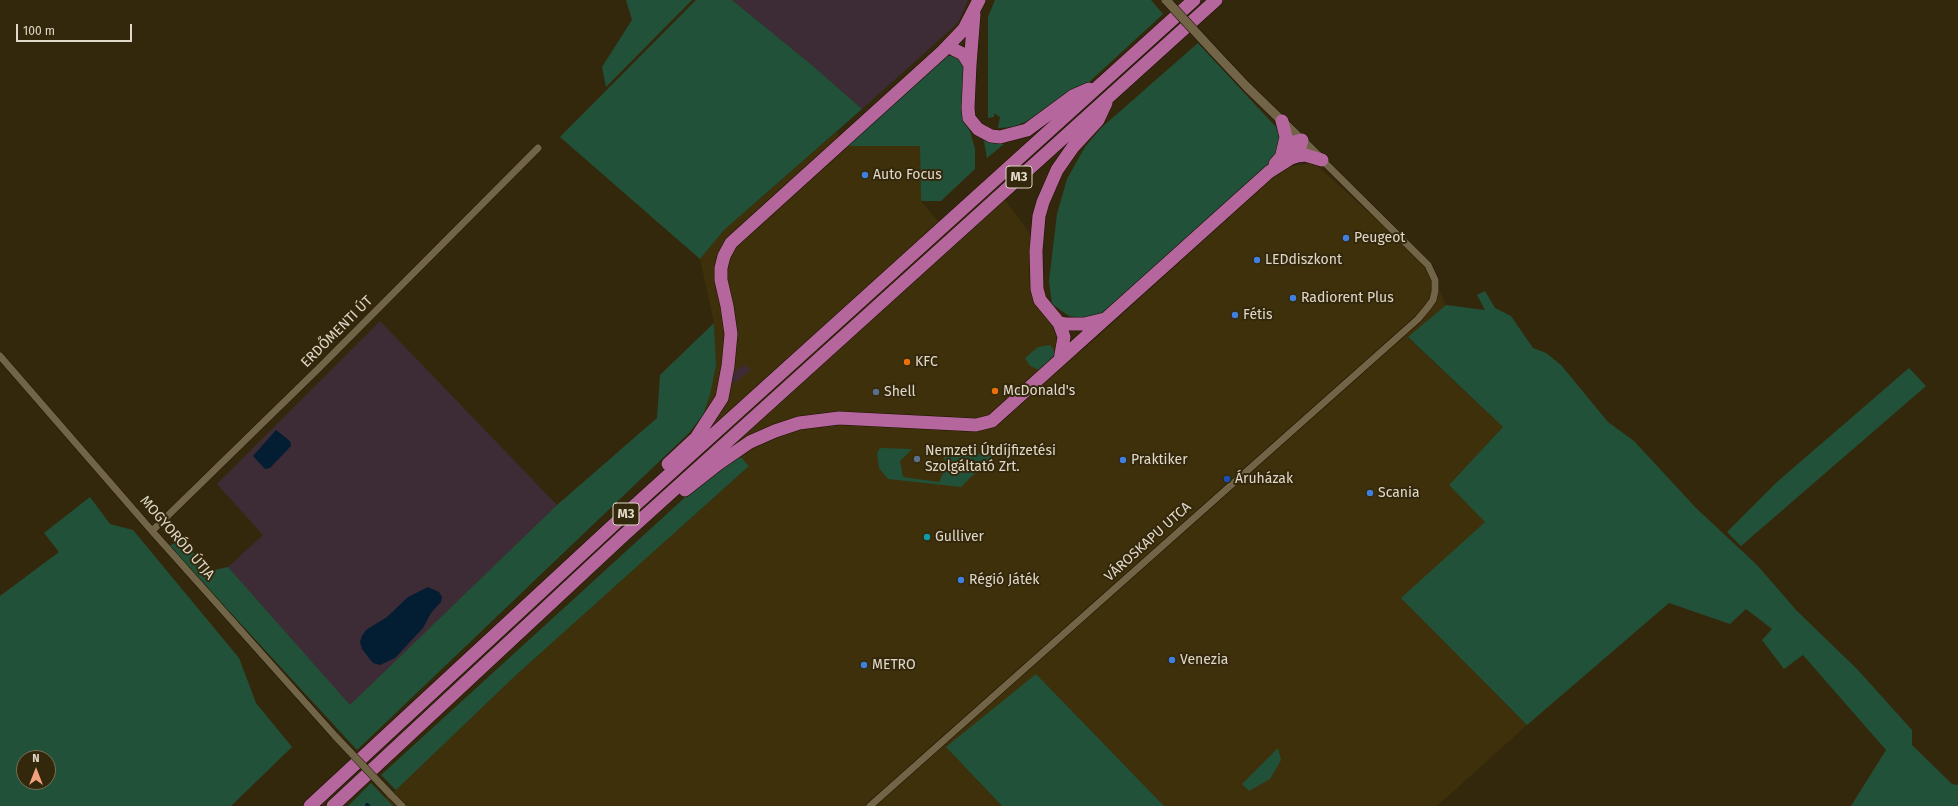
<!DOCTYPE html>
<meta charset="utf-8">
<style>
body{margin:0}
#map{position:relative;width:1958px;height:806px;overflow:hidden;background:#34280c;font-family:"Fira Sans",sans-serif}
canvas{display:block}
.north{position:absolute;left:16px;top:750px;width:40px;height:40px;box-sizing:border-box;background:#34280c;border:1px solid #796e57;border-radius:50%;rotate:0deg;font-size:11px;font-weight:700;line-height:16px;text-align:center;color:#e0d8c8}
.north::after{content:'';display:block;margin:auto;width:14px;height:18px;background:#f2a07f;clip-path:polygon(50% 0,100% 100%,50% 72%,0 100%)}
.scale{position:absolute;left:16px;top:24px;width:116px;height:18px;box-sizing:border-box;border:2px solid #e0d8c8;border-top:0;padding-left:5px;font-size:12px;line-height:14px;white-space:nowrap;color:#e0d8c8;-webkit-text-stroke:3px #34280c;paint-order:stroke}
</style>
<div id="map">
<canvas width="1958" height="806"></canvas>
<div class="north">N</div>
<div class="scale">100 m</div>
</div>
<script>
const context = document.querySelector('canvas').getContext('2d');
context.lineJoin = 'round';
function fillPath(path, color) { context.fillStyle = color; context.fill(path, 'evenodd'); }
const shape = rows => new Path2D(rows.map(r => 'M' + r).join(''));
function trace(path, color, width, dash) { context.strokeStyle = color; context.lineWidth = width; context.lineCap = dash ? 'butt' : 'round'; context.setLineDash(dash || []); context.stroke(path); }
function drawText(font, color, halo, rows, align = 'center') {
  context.font = font + ' "Fira Sans",sans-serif'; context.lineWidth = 4; context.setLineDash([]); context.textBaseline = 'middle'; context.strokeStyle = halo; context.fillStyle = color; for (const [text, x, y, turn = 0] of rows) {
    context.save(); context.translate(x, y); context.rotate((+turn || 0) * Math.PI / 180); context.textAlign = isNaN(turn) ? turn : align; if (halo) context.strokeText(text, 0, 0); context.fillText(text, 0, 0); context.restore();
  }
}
fillPath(shape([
 [836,132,847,146,920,146,921,201,945,229,995,187,1034,239,1044,311,1082,351,1284,167,1314,163,1427,265,1446,305,1408,338,1503,427,1449,485,1486,522,1402,598,1527,725,1437,806,1164,806,1036,674,950,751,1002,806,393,806,385,798,396,790,515,676,749,466,703,415,710,395,716,364,714,323,700,259,724,230]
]), '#3e300a');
fillPath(shape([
 [732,0,968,0,958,23,862,109,813,66],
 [380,321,557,505,350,706,228,567,263,535,217,484],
 [745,364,751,370,735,383,731,379,731,374]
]), '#3d2c36');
fillPath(shape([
 [626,0,692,0,606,87,602,67,632,20],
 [696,0,732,0,813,66,862,109,724,230,700,259,560,137],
 [995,0,1151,0,1163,14,1087,84,1034,118,1013,127,998,128,1000,117,994,113,994,117,988,118,988,17],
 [1198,43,1276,127,1280,134,1279,147,1273,159,1244,188,1106,312,1090,319,1069,316,1052,304,1049,281,1057,214,1067,179,1085,147,1101,128],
 [947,56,958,56,967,66,964,110,975,149,975,169,941,201,921,201,920,146,847,146],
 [983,136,992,142,1004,144,987,158],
 [1485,291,1495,308,1511,316,1533,348,1546,353,1561,365,1608,422,1634,441,1696,508,1757,565,1797,611,1857,669,1912,730,1912,745,1952,784,1958,785,1958,806,1851,806,1886,750,1803,655,1784,669,1762,640,1772,629,1746,609,1730,624,1669,603,1527,725,1401,598,1485,522,1449,485,1503,427,1408,337,1446,305,1485,310,1477,295],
 [714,323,716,365,710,395,703,415,689,433,357,750,169,546,181,539,210,571,228,567,350,705,557,505,657,418,660,375],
 [1050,345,1056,353,1054,356,1039,370,1030,366,1025,358,1038,347],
 [1909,368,1926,386,1741,546,1727,532,1777,482],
 [880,448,912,449,900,461,903,477,939,482,947,465,941,451,993,455,961,487,888,479,879,468,877,453],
 [739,455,749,466,515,676,396,790,381,775,692,491],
 [90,497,110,524,133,530,239,658,256,703,292,747,231,806,0,806,0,596,59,552,44,533],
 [24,758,48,758,48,782,24,782],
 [1036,674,1164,806,1002,806,946,747],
 [1278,748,1281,760,1270,779,1249,791,1242,784],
 [371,783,393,806,348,806]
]), '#225139');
fillPath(shape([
 [276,430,290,441,291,446,270,468,265,469,253,456],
 [428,587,439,592,442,597,441,602,431,613,423,628,395,658,380,665,373,663,362,649,360,642,362,636,366,630,387,617,408,597]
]), '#031d32');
trace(shape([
 [366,806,367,804,369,806]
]), '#031d32', 2.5);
const minor = shape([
 [0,356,152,531,336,737],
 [152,531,319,368,538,148],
 [390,794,402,806],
 [870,806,1418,319,1428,307,1433,300,1435,291,1435,280,1428,265,1322,160]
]);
const tertiary = shape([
 [1215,53,1247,87,1320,158]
]);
const motorway = shape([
 [974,14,970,65,968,108,969,118,978,129,991,136,1000,137,1027,130,1073,96,1089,89],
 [953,49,963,54,970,65],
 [1282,121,1286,137,1282,154],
 [1275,164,1294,142,1302,140,1300,147,1291,158],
 [1059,323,1066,324,1084,324,1105,319],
 [1060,360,1064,337,1062,331,1059,323,1040,300,1037,289,1036,251,1039,216,1043,202,1057,170,1073,147,1098,120,1106,103],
 [668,464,696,438,722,398,728,366,731,334,727,306,721,280,721,268,724,256,731,243,943,51,964,29,979,0],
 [685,490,718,464,750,442,775,431,799,423,839,418,976,425,992,421,1269,172,1291,158,1297,156,1305,155,1322,160],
 [310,806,622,517,1194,0],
 [333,806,624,535,1216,0]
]);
trace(minor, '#1b1100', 8);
trace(tertiary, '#1b1100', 10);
trace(motorway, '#1b1100', 14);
trace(minor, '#716447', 7);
trace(tertiary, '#716447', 9);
trace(motorway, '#b5669c', 13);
const minorBridge = shape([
 [336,737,390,794]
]);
const tertiaryBridge = shape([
 [1166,0,1215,53]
]);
trace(minorBridge, '#1b1100', 8, []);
trace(tertiaryBridge, '#1b1100', 10, []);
trace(minorBridge, '#716447', 7);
trace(tertiaryBridge, '#716447', 9);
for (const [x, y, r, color] of [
 [865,175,4,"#3f7fe0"],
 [1346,238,4,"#3f7fe0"],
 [1257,260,4,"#3f7fe0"],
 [1293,298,4,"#3f7fe0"],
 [1235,315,4,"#3f7fe0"],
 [907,362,4,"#e8710a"],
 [995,391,4,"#e8710a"],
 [876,392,4,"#5c6f8a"],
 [917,459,4,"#5c6f8a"],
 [1123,460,4,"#3f7fe0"],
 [1227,479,4,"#1a4fb4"],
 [1370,493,4,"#3f7fe0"],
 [927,537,4,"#0f9aa8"],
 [961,580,4,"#3f7fe0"],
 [1172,660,4,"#3f7fe0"],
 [864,665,4,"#3f7fe0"]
]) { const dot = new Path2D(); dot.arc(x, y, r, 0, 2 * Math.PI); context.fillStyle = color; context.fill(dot); trace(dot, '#34280c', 1.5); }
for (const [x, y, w] of [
 [1019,177,26],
 [626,514,26]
]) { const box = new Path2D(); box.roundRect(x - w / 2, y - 11, w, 22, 3); context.fillStyle = '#34280c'; context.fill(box); trace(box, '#e0d8c8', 1); }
drawText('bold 13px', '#e0d8c8', null, [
 ["M3",1019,177],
 ["M3",626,514]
]);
drawText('14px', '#e0d8c8', '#34280c', [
 ["Auto Focus",873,175],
 ["Peugeot",1354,238],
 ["LEDdiszkont",1265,260],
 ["Radiorent Plus",1301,298],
 ["Fétis",1243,315],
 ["KFC",915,362],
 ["McDonald's",1003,391],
 ["Shell",884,392],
 ["Nemzeti Útdíjfizetési",925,451],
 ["Szolgáltató Zrt.",925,467],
 ["Praktiker",1131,460],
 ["Áruházak",1235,479],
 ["Scania",1378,493],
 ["Gulliver",935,537],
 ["Régió Játék",969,580],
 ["Venezia",1180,660],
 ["METRO",872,665]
], 'left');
drawText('14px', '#e0d8c8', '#34280c', [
 ["ERDŐMENTI ÚT",337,332,-45],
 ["MOGYORÓD ÚTJA",177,538,49],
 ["VÁROSKAPU UTCA",1148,542,-42]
]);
</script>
